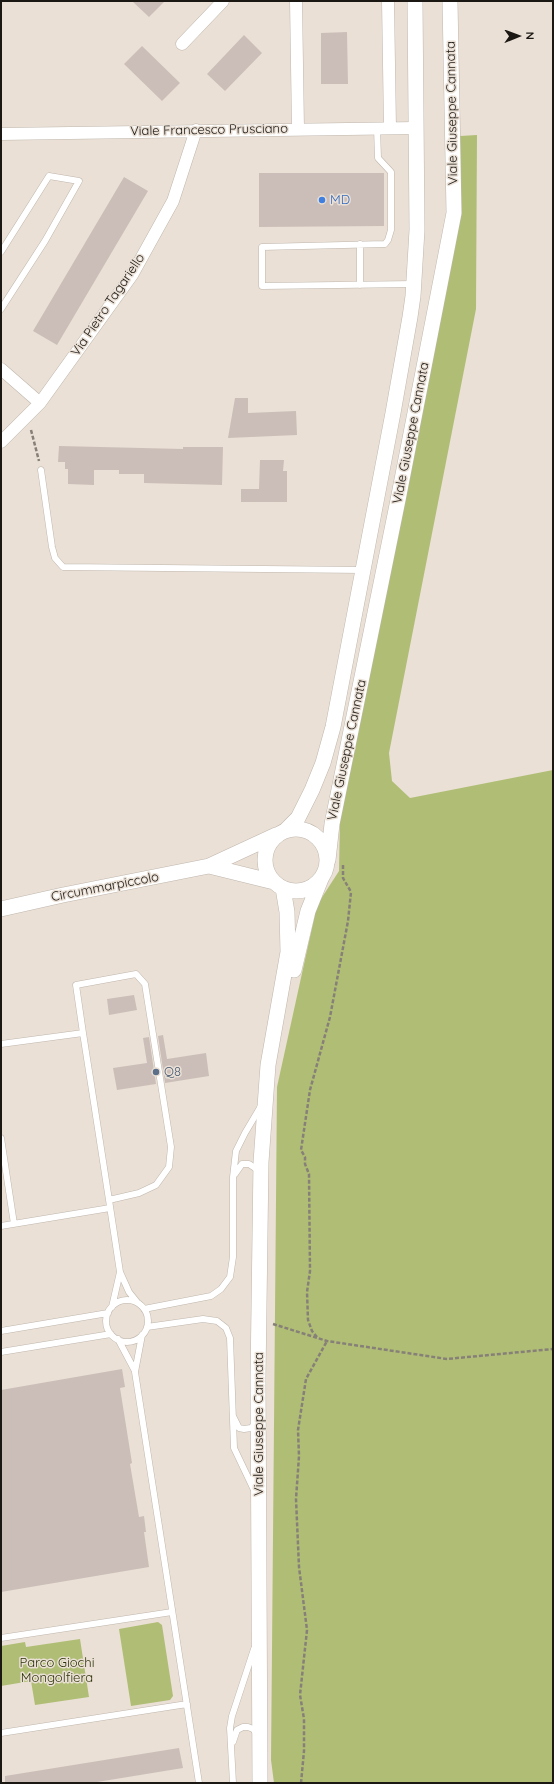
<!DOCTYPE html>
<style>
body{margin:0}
#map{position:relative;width:554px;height:1784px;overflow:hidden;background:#eae0d6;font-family:Quicksand,sans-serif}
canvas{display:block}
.frame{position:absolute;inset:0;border:2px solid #1b1814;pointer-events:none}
.north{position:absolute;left:498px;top:16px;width:40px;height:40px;-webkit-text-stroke:3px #eae0d6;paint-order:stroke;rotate:89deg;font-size:11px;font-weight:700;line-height:16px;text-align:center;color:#1b1814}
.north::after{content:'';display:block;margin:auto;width:14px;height:18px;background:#1b1814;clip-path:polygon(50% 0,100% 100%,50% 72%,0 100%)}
</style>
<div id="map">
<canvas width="554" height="1784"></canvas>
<div class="frame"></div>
<div class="north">N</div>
</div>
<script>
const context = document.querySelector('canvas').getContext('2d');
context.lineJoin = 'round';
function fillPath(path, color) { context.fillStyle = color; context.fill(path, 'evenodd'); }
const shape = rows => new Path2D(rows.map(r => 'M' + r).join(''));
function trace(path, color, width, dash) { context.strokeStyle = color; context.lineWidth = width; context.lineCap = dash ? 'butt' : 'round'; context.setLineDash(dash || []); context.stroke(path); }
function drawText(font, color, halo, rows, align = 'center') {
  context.font = font + ' Quicksand,sans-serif'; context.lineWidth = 3; context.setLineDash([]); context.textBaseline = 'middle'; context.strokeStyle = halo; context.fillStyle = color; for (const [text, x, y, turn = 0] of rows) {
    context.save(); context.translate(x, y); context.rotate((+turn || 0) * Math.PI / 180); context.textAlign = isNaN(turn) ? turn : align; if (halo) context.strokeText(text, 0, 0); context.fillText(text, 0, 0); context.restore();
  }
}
fillPath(shape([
 [477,135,476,309,389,753,392,781,410,798,553,770,553,1783,274,1783,271,1760,277,1087,317,905,339,871,340,819,456,240,460,136],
 [158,1622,162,1625,173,1696,170,1700,131,1706,119,1629],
 [80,1639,89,1697,35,1705,31,1681,1,1686,1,1646,25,1642,26,1647]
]), '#b0be75');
fillPath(shape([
 [132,1,165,1,149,17],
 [347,32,348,84,321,84,321,33],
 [244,35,262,53,225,91,207,74],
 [142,46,180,83,162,101,124,64],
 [259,173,384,173,384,226,259,227],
 [124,177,148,191,57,345,33,331],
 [235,398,248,398,248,413,296,411,297,435,228,438],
 [59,446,183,449,183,447,223,447,222,485,144,483,144,474,119,474,119,470,94,470,94,485,68,484,68,469,65,469,65,462,58,462],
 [260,460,284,460,283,471,287,471,287,502,241,502,241,489,259,489],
 [134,995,137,1010,109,1015,107,999],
 [163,1035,167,1059,206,1053,209,1076,165,1083,158,1036],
 [149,1037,156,1084,117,1090,113,1068,147,1063,143,1038],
 [122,1369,125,1387,120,1388,132,1463,130,1464,139,1517,144,1516,146,1532,144,1532,149,1567,1,1592,1,1390],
 [179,1748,183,1768,91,1783,5,1783,5,1776]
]), '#cbbeb9');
const service = shape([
 [377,128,378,158,391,172,391,230,388,240,385,244,262,247,262,286,414,284],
 [360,244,360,285],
 [1,252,49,176,79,181,45,241,1,309],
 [41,470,52,547,55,558,63,567,363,570],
 [1,1044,83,1033],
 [1,1138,14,1224],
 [235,1174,242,1164,249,1164,258,1170],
 [109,1200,139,1193,156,1185,169,1167,171,1147,145,984,136,974,76,985,83,1033,94,1103,109,1200,120,1272],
 [1,1226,110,1208],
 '106 1321a21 21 0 1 1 42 0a21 21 0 1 1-42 0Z',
 [112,1307,120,1272,129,1292,137,1302],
 [144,1309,211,1296,221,1289,230,1277,233,1257,233,1177,236,1151,245,1133,261,1106],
 [147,1327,203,1319,217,1321,226,1328,230,1338,234,1448,254,1490],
 [1,1331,108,1313],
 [142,1335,135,1372,199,1783],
 [118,1339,135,1371],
 [1,1352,111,1334],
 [233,1416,239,1428,244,1429,251,1428,256,1423],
 [1,1638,172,1612],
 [1,1733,187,1704],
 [233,1742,237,1730,243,1727,248,1727,253,1729,257,1734],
 [233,1783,230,1728,232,1716,254,1649]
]);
const minor = shape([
 [296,1,298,129],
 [388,1,390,128],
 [182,44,223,1],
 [1,134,416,128],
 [1,369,40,403],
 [1,442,40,403,132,275,173,201,196,130]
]);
const tertiary = shape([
 '265 860a31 31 0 1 1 62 0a31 31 0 1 1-62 0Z',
 [286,830,298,818,312,790,323,763,333,727,393,413,410,317,413,296,417,230,415,1],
 [328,860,332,824,398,500,454,213,450,1],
 [209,866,274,882],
 [1,909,63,895,209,866,276,835],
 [294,970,308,911,321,879],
 [260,1783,258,1378,261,1162,268,1065,288,952,287,912,283,888]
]);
trace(service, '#bfb6ac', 7);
trace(minor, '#bfb6ac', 13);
trace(tertiary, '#bfb6ac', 16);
trace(shape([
 [31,430,39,461],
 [273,1324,327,1341,447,1359,553,1349],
 [317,1337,312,1331,308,1320,307,1292,310,1271,309,1174,305,1164,305,1157,301,1150,310,1090,330,1017,348,921,351,892,343,878,343,865],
 [301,1783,304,1751,304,1719,300,1695,307,1630,299,1567,296,1499,299,1456,298,1430,306,1379,327,1341]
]), '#878079', 2.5, [4, 2]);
trace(service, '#fff', 6);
trace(minor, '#fff', 12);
trace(tertiary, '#fff', 15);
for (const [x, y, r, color] of [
 [322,200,4,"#3f7fe0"],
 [156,1072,4,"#5c6f8a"]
]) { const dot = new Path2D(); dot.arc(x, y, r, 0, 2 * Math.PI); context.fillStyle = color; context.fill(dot); trace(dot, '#eae0d6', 1.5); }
drawText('13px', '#1b1814', '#eae0d6', [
 ["Viale Giuseppe Cannata",452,113,-91],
 ["Viale Francesco Prusciano",209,130,-1],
 ["Via Pietro Tagariello",108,305,-56],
 ["Viale Giuseppe Cannata",411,433,-79],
 ["Viale Giuseppe Cannata",347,750,-78],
 ["Circummarpiccolo",105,887,-11],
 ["Viale Giuseppe Cannata",259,1424,-90]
]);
drawText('13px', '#366cbe', '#eae0d6', [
 ["MD",330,200]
], 'left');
drawText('13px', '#4e5e75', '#eae0d6', [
 ["Q8",164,1072]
], 'left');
drawText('13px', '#2d3308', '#eae0d6', [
 ["Parco Giochi",57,1663],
 ["Mongolfiera",57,1678]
]);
</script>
